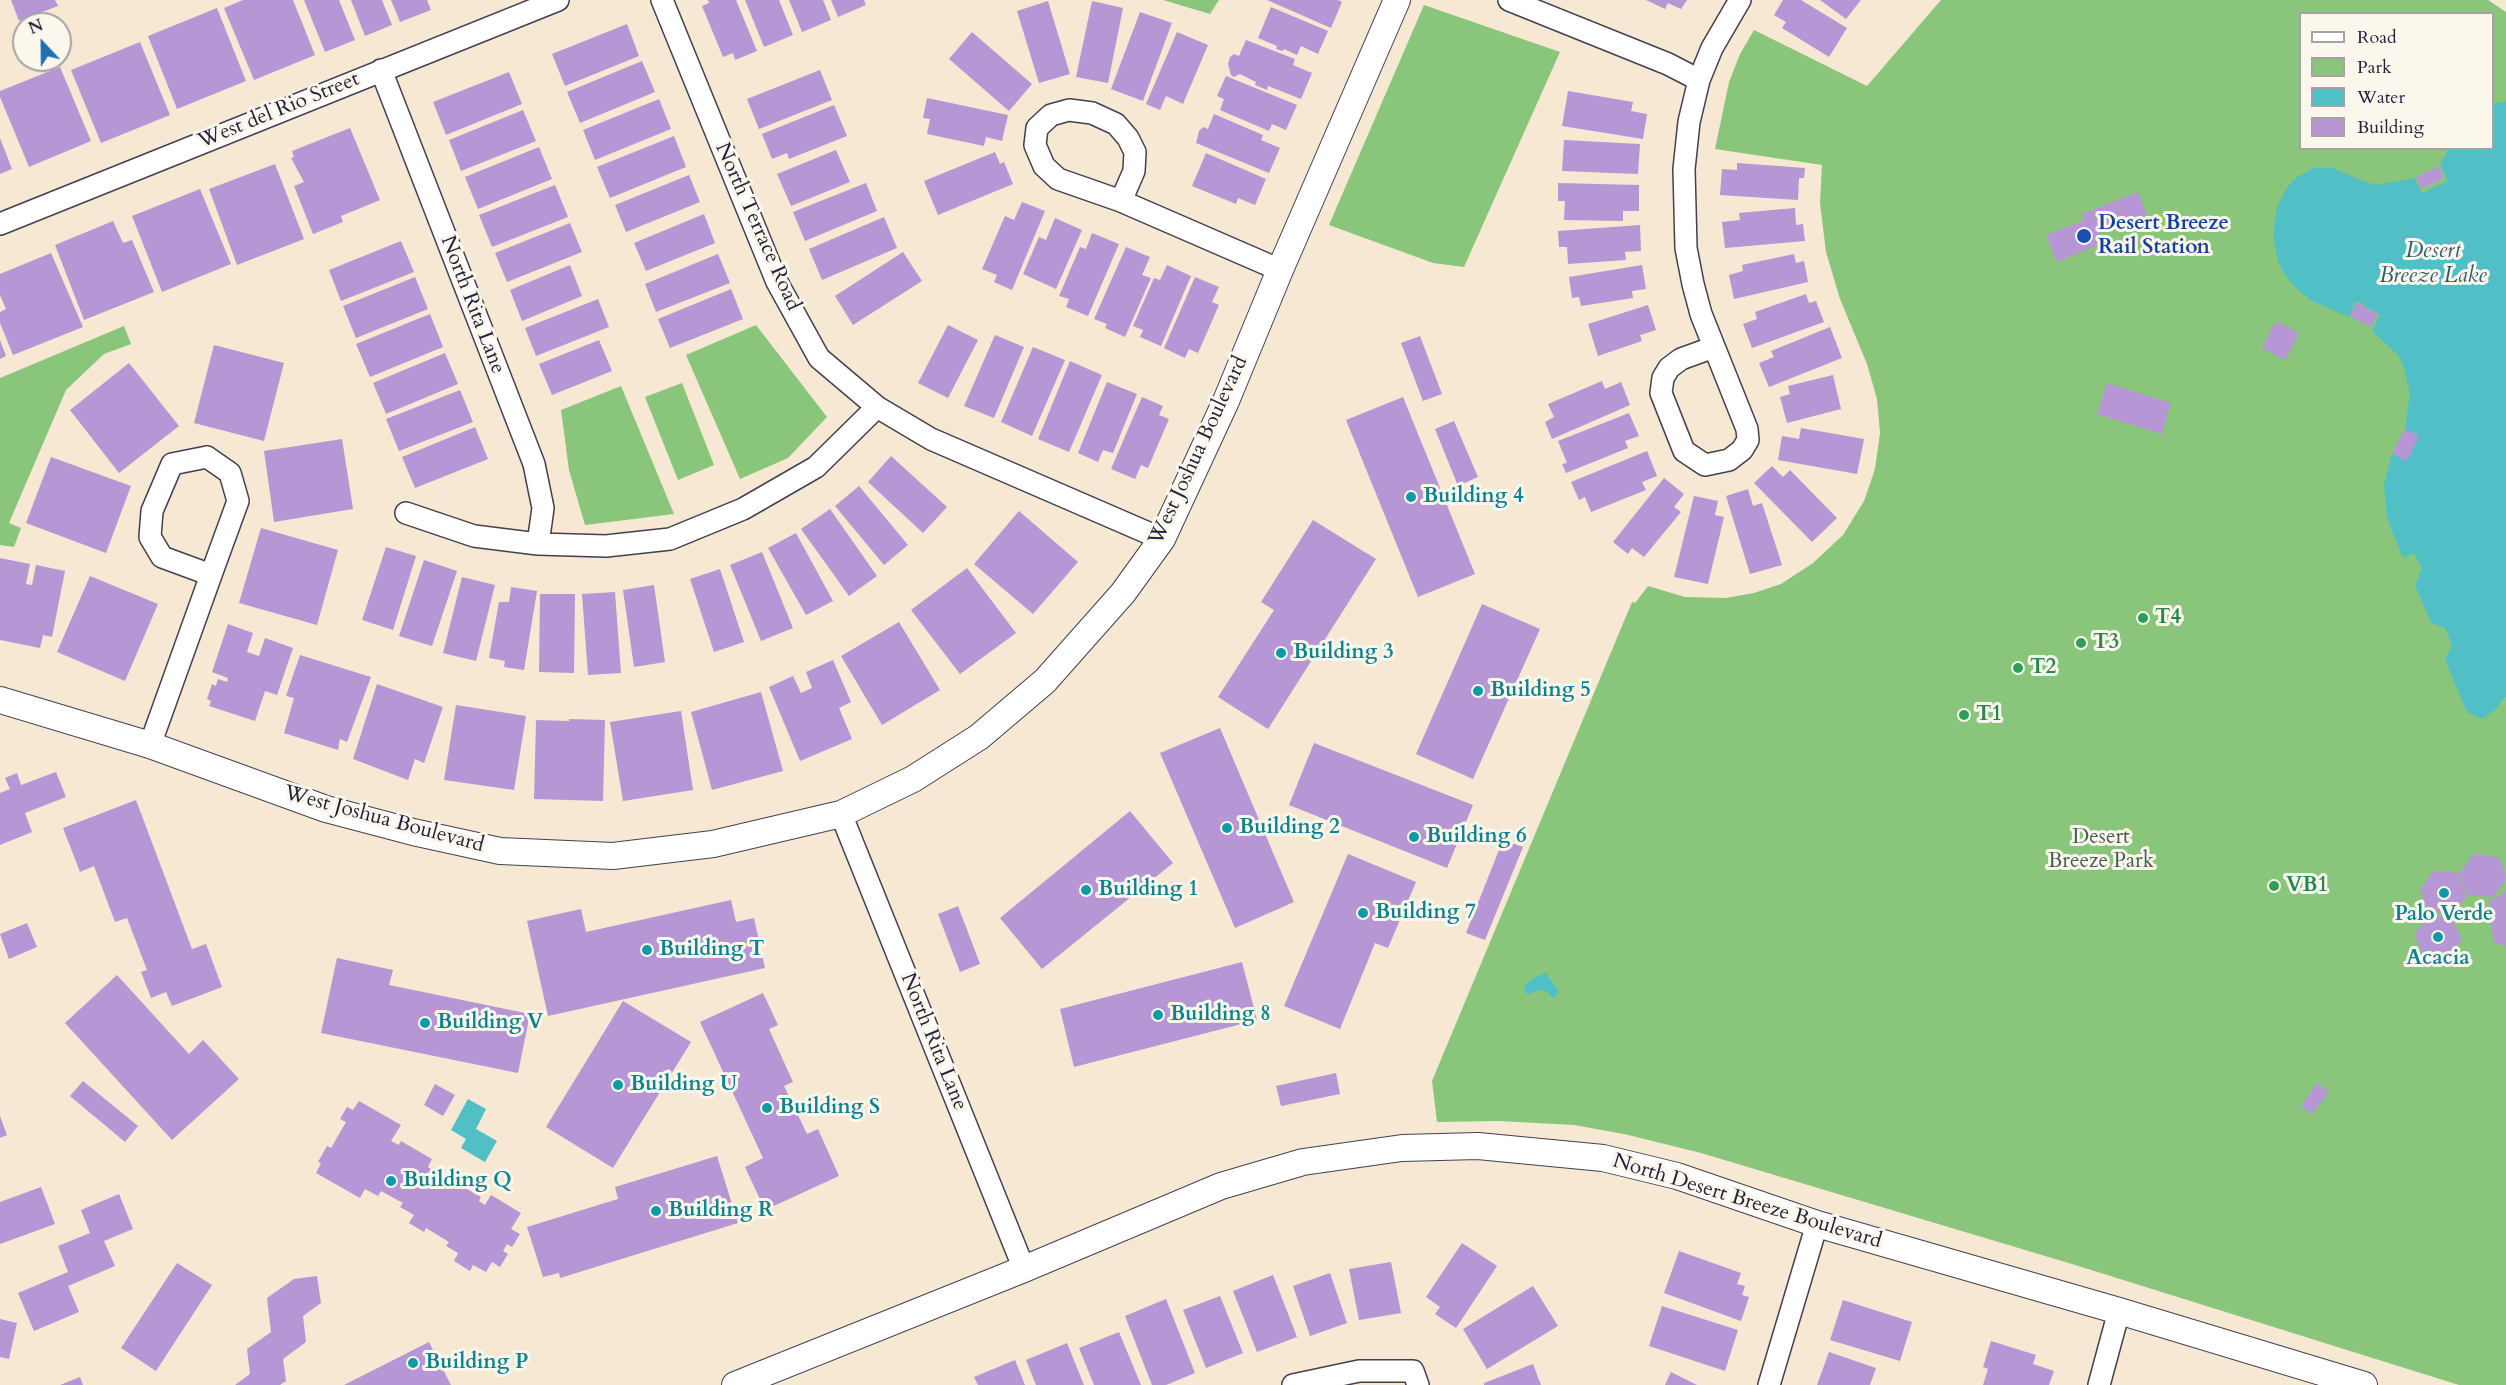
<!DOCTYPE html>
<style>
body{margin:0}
#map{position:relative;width:2506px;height:1385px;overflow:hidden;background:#f6e8d3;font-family:Cardo,serif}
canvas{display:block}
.legend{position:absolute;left:2299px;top:12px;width:195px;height:138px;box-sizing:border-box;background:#fbf7ec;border:2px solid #a4a2a5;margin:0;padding:8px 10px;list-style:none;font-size:18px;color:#22223b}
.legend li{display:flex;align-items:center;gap:12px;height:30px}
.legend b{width:30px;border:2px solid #a4a2a5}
.north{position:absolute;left:12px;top:12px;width:60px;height:60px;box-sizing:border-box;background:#fbf7ec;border:2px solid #a4a2a5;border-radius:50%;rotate:338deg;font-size:16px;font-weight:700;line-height:24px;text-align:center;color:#22223b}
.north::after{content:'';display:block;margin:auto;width:21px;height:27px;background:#1f6fb2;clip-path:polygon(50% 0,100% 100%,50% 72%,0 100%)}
</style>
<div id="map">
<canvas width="2506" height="1385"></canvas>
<ul class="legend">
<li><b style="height:8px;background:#fff"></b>Road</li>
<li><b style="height:16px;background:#89c67c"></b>Park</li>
<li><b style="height:16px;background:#51bfc6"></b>Water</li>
<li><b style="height:16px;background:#b696d4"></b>Building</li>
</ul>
<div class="north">N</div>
</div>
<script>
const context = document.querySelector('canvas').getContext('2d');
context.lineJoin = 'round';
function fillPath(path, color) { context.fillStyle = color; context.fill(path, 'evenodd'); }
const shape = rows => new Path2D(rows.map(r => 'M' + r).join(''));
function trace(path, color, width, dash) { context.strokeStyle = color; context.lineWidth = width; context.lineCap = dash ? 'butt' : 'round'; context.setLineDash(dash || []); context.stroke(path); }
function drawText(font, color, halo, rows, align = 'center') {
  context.font = font + ' Cardo,serif'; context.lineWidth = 6; context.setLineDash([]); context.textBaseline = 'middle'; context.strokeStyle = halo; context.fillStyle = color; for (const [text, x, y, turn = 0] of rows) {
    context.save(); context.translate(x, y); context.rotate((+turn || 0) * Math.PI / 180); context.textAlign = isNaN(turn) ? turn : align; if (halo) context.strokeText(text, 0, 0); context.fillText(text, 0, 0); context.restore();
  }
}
fillPath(shape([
 [1163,0,1219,0,1210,14],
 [1941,0,2488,0,2506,12,2506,1385,2459,1385,2072,1264,1701,1153,1624,1134,1574,1125,1499,1121,1437,1122,1432,1081,1632,602,1635,603,1648,586,1685,597,1726,598,1754,593,1781,584,1813,563,1843,535,1864,501,1875,469,1880,433,1877,399,1867,364,1840,299,1826,252,1820,203,1822,165,1715,149,1729,82,1740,54,1754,30,1867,86],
 [2300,14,2492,14,2492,148,2300,148],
 [1424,5,1560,52,1464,267,1433,263,1329,225],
 [756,325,827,417,788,458,740,479,686,355],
 [124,326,131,344,104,354,66,390,9,523,21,528,14,547,0,545,0,378],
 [682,383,714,465,678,480,645,397],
 [621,386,674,514,585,525,569,470,561,410]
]), '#89c67c');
fillPath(shape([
 [2506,101,2506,696,2496,709,2482,719,2467,712,2445,660,2452,645,2445,628,2431,623,2415,585,2422,569,2414,553,2403,558,2387,518,2384,485,2392,454,2407,460,2419,436,2405,429,2410,393,2403,365,2397,354,2372,331,2380,315,2356,301,2349,317,2312,301,2299,291,2286,277,2278,261,2273,234,2277,208,2285,191,2294,179,2313,168,2333,168,2363,181,2377,185,2414,178,2422,193,2448,181,2440,165,2449,149,2492,148,2493,104],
 [1546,973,1559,992,1553,998,1547,991,1541,990,1528,994,1524,992,1526,983,1535,977],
 [468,1099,486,1109,476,1129,497,1141,485,1162,461,1148,466,1139,451,1130]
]), '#51bfc6');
fillPath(shape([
 [11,0,55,0,58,6,19,21],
 [243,0,293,0,315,55,254,80,224,8],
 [304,0,339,0,355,40,325,52],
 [351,0,382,0,392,25,365,36],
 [391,0,427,0,431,10,400,22],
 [708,0,736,0,757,51,735,60,733,53,723,57,702,6,709,3],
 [745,0,779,0,793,35,764,47],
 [789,0,823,0,831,20,802,32],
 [831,0,864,0,866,5,838,17],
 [1267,0,1338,0,1342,2,1331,28],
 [1646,0,1687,0,1681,9,1668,3,1665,9],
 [1783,0,1801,0,1847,28,1829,57,1782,28,1786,22,1774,15],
 [1820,0,1861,0,1846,19],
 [1048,1,1070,74,1039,83,1017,11],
 [1092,1,1123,8,1108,83,1076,77],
 [1271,7,1328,31,1318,54,1301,46,1297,55,1284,49,1283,51,1276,49,1277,46,1258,38],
 [217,8,246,81,177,109,148,36],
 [1140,12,1172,23,1143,101,1111,89],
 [627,24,639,56,565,86,552,54],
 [972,32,1032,84,1009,111,949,59],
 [1177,32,1208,45,1183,104,1166,96,1160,110,1146,104],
 [1246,40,1295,59,1293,65,1312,73,1301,99,1268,86,1267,90,1255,85,1256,82,1240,74,1234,77,1231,75,1228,64,1230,57,1234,54,1239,56],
 [140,42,170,115,101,143,71,70],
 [642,61,655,92,580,123,567,92],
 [60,67,91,141,29,167,0,97,0,91],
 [820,70,832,100,759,129,747,99],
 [509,72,522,104,446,135,433,102],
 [1226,76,1297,105,1286,130,1272,124,1269,131,1220,110,1224,99,1217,96],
 [1568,91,1633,102,1631,111,1647,114,1643,139,1562,126],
 [927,98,1008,115,1002,141,986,137,984,146,927,134,930,119,923,118],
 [659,99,671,129,595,160,583,130],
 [834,105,847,136,789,159,787,153,772,159,762,134],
 [523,110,536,141,461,171,449,140],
 [1214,114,1263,135,1261,140,1280,148,1269,173,1196,143,1199,131,1203,127,1208,129],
 [350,128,380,200,341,216,343,222,313,234,294,186,304,182,291,158,294,157,292,151],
 [674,136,686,167,610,198,597,167],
 [0,138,12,169,0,174],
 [1564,140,1640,144,1638,174,1562,171],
 [539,147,552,179,478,209,465,177],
 [836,150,850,182,791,206,777,174],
 [995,152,1000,164,1004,162,1013,184,938,215,924,181],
 [1206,153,1266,179,1255,205,1238,198,1236,204,1192,186],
 [1737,163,1805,168,1804,178,1799,178,1798,200,1720,195,1722,169,1737,170],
 [275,164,304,239,237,265,209,189],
 [2439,166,2444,178,2422,189,2416,177],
 [689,175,700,202,626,232,615,205],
 [866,183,877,211,805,241,793,212],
 [1558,183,1639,185,1639,211,1623,211,1623,221,1564,220,1565,201,1558,201],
 [555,185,568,217,492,247,479,215],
 [200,189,231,264,162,292,132,216],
 [2138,192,2147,215,2097,235,2101,244,2057,262,2046,235,2084,220,2082,214],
 [1022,202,1045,211,1012,290,994,282,997,275,982,269,1005,216,1014,220],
 [1795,208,1796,225,1803,224,1805,241,1725,248,1722,222,1740,220,1739,213],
 [704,214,715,243,646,271,634,243],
 [884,217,897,248,822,280,809,249],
 [1055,218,1082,230,1056,289,1023,274,1039,237,1046,240],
 [113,221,123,243,132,240,154,292,84,320,55,245],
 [570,223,582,252,507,282,495,253],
 [1640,225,1641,251,1625,252,1626,260,1568,264,1567,247,1559,247,1558,231],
 [1092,233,1119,244,1088,316,1066,307,1069,299,1059,296,1080,247,1086,249],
 [401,241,414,272,341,301,329,270],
 [1126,247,1150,257,1142,275,1151,278,1125,337,1105,328,1107,324,1094,319],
 [903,252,922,281,853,325,835,296],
 [51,253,83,327,13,355,0,323,0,312,6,309,0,295,0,274],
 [718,254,730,283,656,312,645,284],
 [1794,254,1796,263,1804,261,1808,282,1734,299,1729,275,1743,271,1742,265],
 [570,265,582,296,522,321,510,290],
 [1167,265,1191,276,1161,346,1140,337,1143,330,1133,326,1154,278,1160,280],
 [1642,265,1646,289,1632,291,1633,298,1581,306,1579,297,1572,298,1569,277],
 [415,277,428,309,356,338,343,306],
 [1195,277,1219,287,1212,302,1219,305,1198,353,1189,349,1185,358,1164,348],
 [731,289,743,319,670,348,658,319],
 [1806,294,1809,303,1816,301,1824,322,1752,348,1743,324,1757,319,1755,312],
 [598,299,609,327,536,356,525,328],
 [2357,303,2378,314,2371,327,2350,316],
 [1648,305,1656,330,1640,335,1642,341,1598,356,1588,324],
 [430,314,443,347,370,377,356,344],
 [2276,321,2299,333,2285,360,2262,348],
 [948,325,978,340,948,398,918,383],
 [1830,327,1842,358,1769,387,1759,363,1774,357,1771,351],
 [995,335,1024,347,994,418,964,406],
 [1420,336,1442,394,1423,401,1401,343],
 [0,340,6,356,0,359],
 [599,340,612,371,552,395,539,364],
 [214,345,284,363,264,441,194,423],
 [1033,347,1065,360,1032,436,1001,422],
 [445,353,458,384,386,414,373,383],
 [1070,361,1102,375,1069,452,1038,439],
 [129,363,179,426,119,473,70,410],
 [1833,375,1841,409,1787,423,1780,397,1790,394,1788,386],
 [1602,381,1605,389,1621,382,1630,405,1552,439,1545,422,1554,417,1548,404],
 [1107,382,1137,394,1113,453,1103,450,1098,462,1078,453],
 [2107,383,2171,403,2162,434,2097,414],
 [460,390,473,422,399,451,386,419],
 [1142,397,1163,406,1159,415,1169,419,1148,468,1141,465,1135,479,1111,469],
 [1403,397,1475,574,1418,597,1346,420],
 [1629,413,1639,436,1625,441,1628,448,1566,473,1562,464,1567,463,1558,441],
 [1454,421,1478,477,1458,486,1435,429],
 [475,427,488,459,415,488,402,457],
 [1801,428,1864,439,1857,474,1778,460,1782,436,1799,439],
 [2405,429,2419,436,2407,461,2392,454],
 [342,439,353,509,274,522,264,451],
 [1647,451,1657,476,1642,482,1646,490,1591,512,1585,497,1579,500,1571,482],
 [891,456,947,507,923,533,868,482],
 [51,457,131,486,106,553,26,523],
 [1772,466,1783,477,1790,470,1837,518,1812,542,1754,483],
 [1664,478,1684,494,1674,507,1681,512,1644,557,1632,548,1628,554,1613,542],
 [859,486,908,545,884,565,835,506],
 [1748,489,1753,506,1762,503,1782,565,1750,574,1726,496],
 [1694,496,1718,501,1715,515,1724,517,1708,584,1674,577],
 [830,509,877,576,849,596,801,529],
 [1019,511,1078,562,1033,614,974,564],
 [1313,520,1376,559,1268,729,1218,697,1274,610,1261,602],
 [261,528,338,550,317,625,239,603],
 [796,533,833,601,806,615,768,548],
 [386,547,416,556,393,630,362,620],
 [762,552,793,628,761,641,730,565],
 [0,558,30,564,26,584,32,585,36,565,65,571,52,637,43,635,40,648,0,640],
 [424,560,457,571,432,646,399,636],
 [967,568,1016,633,960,674,911,610],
 [720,569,744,642,714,652,690,579],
 [90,576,158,604,125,681,57,652],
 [462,577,495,585,476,661,443,653],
 [654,585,665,662,634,667,623,590],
 [511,587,537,591,524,670,504,667,505,661,489,658,499,602,509,602],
 [615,592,621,673,588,675,582,594],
 [540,594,575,594,574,673,539,672],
 [1482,604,1540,629,1473,779,1416,754],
 [899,622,940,690,882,725,841,656],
 [228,624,253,633,247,652,259,656,265,638,293,648,277,695,265,691,255,721,209,706,211,701,207,699,212,684,216,686,218,679,227,682,228,678,212,672],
 [300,655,371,677,347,742,340,739,338,750,284,733,294,698,286,696],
 [833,660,851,702,839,708,852,739,800,761,769,687,793,676,801,693,812,688,806,672],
 [377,684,443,707,424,763,415,759,408,780,353,759],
 [761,692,783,771,712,790,691,712],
 [456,705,526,716,514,790,444,780],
 [681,711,693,790,623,801,610,722],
 [569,719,605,720,603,801,534,799,536,720,569,721],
 [1220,728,1294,902,1235,928,1160,753],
 [1314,743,1473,805,1447,868,1289,805],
 [56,772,66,797,25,813,32,832,0,845,0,793,10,789,5,778,17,773,21,785],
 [136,800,192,949,206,944,222,987,172,1006,166,992,151,998,141,972,147,970,127,918,115,922,94,866,80,872,63,828],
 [1130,811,1173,863,1042,969,1000,918],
 [1503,840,1523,847,1485,940,1466,933],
 [1348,854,1416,882,1388,948,1375,943,1340,1029,1284,1006],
 [2474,854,2498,857,2506,875,2506,880,2493,897,2468,895,2459,873],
 [2434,870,2458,873,2467,896,2452,914,2429,913,2420,890],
 [2506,891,2506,947,2493,941,2489,902],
 [731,900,736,922,754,918,765,968,548,1016,527,921,581,909,586,932],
 [958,906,980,964,960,972,938,914],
 [2429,916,2452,918,2462,940,2447,958,2423,955,2414,934],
 [27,923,37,947,9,959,0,934],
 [337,958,393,970,389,985,530,1014,518,1073,321,1033],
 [1242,962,1257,1020,1074,1067,1060,1009],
 [117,975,189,1054,203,1040,239,1079,172,1140,65,1023],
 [763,993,778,1025,769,1029,793,1082,784,1086,807,1134,818,1129,839,1176,765,1210,745,1167,763,1158,700,1022],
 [623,1001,691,1042,613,1168,546,1127],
 [1336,1073,1340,1094,1281,1106,1276,1086],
 [83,1081,138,1126,125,1142,70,1096],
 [2317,1083,2329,1092,2312,1114,2301,1106],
 [435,1084,455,1095,443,1116,424,1105],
 [359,1101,401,1125,391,1141,399,1145,401,1141,432,1159,428,1167,481,1197,479,1201,485,1205,491,1195,521,1213,511,1229,520,1234,512,1247,507,1244,503,1251,508,1254,500,1267,492,1262,486,1272,473,1265,470,1271,454,1261,458,1253,446,1246,449,1242,426,1228,424,1232,409,1223,414,1215,400,1207,403,1203,381,1191,378,1196,365,1189,360,1198,316,1173,321,1163,318,1162,327,1146,331,1148,346,1122,340,1119,347,1107,353,1110],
 [0,1116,7,1135,0,1138],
 [717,1156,738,1223,560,1278,559,1273,543,1277,527,1227,618,1199,615,1187],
 [41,1187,55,1224,0,1244,0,1202],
 [119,1194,133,1229,104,1241,115,1266,68,1286,79,1312,34,1331,18,1293,68,1272,58,1246,90,1233,81,1210],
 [1462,1243,1497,1266,1456,1328,1435,1314,1440,1307,1426,1297],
 [1679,1251,1741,1273,1737,1284,1745,1286,1742,1295,1749,1297,1741,1321,1664,1293],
 [1391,1262,1401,1313,1359,1320,1349,1269],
 [177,1263,212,1285,156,1371,121,1348],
 [1330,1273,1347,1323,1310,1336,1293,1286],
 [1273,1275,1297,1337,1257,1352,1233,1291],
 [317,1276,321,1303,303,1316,306,1342,283,1359,286,1381,280,1385,235,1385,250,1374,247,1349,271,1332,267,1298,294,1279],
 [1533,1286,1558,1326,1487,1369,1463,1329],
 [1220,1296,1243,1353,1206,1368,1183,1310],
 [1166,1299,1195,1373,1166,1385,1152,1385,1125,1316],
 [1843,1300,1912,1322,1900,1361,1830,1340],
 [1662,1306,1738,1330,1725,1371,1649,1346],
 [0,1319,17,1323,9,1359,0,1357],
 [1119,1332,1141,1385,1094,1385,1079,1348],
 [1991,1341,2036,1355,2033,1364,2054,1371,2049,1385,1983,1385,1988,1369,1983,1367],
 [429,1342,451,1385,344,1385],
 [1067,1343,1084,1385,1036,1385,1026,1360],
 [1829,1352,1876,1368,1870,1385,1817,1385],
 [1015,1360,1025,1385,978,1385,974,1377],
 [1533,1364,1541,1385,1484,1385,1484,1383],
 [1671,1372,1697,1385,1665,1385],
 [80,1377,83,1385,60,1385]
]), '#b696d4');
const minor = shape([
 [662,0,777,282,819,358,877,407,931,439,1162,539],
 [1509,0,1668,64,1699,80],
 [381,70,534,464,543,508,538,544],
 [1121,201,1134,171,1135,152,1128,138,1116,124,1092,113,1069,110,1051,115,1037,128,1035,145,1044,166,1058,179,1121,201,1280,270],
 [0,224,558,0],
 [1714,347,1681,359,1669,368,1663,378,1661,393,1684,451,1705,465,1729,460,1742,450,1748,440,1747,429,1701,314,1693,284,1686,248,1684,169,1689,122,1699,80,1712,48,1740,0],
 [207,457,230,473,238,501,211,575,162,557,150,537,152,511,172,464,207,457],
 [406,513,474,536,538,544,606,546,670,539,743,509,816,467,877,407],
 [150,745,211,575],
 [841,814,1024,1269],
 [1293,1385,1359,1371,1413,1371,1418,1385],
 [1769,1385,1817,1224],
 [2099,1385,2119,1311]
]);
const tertiary = shape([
 [0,700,150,745,326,809,413,832,500,851,613,856,713,844,841,814,913,779,979,737,1045,681,1123,593,1162,539,1226,401,1280,270,1397,0],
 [735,1385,1024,1269,1221,1186,1303,1162,1402,1148,1478,1146,1603,1158,1677,1176,1817,1224,2119,1311,2364,1385]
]);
trace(minor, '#424052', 24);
trace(tertiary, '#424052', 28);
trace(minor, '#fff', 21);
trace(tertiary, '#fff', 26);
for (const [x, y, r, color] of [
 [2084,236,8,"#1a4fb4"],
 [1411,497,6,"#0f9aa8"],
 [2143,618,6,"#2e9e5b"],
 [2081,643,6,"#2e9e5b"],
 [1281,653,6,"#0f9aa8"],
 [2018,668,6,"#2e9e5b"],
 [1478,691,6,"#0f9aa8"],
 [1964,715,6,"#2e9e5b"],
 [1227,828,6,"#0f9aa8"],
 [1414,837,6,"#0f9aa8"],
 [2274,886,6,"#2e9e5b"],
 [1086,890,6,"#0f9aa8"],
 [2444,893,6,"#0f9aa8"],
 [1363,913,6,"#0f9aa8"],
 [2438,937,6,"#0f9aa8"],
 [647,950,6,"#0f9aa8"],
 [1158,1015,6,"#0f9aa8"],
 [425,1023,6,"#0f9aa8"],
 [618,1085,6,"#0f9aa8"],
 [767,1108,6,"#0f9aa8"],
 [391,1181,6,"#0f9aa8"],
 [656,1211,6,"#0f9aa8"],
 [413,1363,6,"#0f9aa8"]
]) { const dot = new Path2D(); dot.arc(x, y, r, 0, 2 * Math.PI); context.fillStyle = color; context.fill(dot); trace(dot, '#fbf7ec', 2); }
drawText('21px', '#22223b', '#fbf7ec', [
 ["West del Rio Street",279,111,-22],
 ["North Terrace Road",757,227,66],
 ["North Rita Lane",472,305,69],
 ["West Joshua Boulevard",1199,451,-65],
 ["West Joshua Boulevard",384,820,15],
 ["North Rita Lane",933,1042,68],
 ["North Desert Breeze Boulevard",1747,1202,17]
]);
drawText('bold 21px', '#164399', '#fbf7ec', [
 ["Desert Breeze",2098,224],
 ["Rail Station",2098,248]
], 'left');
drawText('bold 21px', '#0d838f', '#fbf7ec', [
 ["Building 4",1423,497],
 ["Building 3",1293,653],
 ["Building 5",1490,691],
 ["Building 2",1239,828],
 ["Building 6",1426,837],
 ["Building 1",1098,890],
 ["Building 7",1375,913],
 ["Palo Verde",2444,915,"center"],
 ["Building T",659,950],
 ["Acacia",2438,959,"center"],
 ["Building 8",1170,1015],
 ["Building V",437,1023],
 ["Building U",630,1085],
 ["Building S",779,1108],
 ["Building Q",403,1181],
 ["Building R",668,1211],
 ["Building P",425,1363]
], 'left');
drawText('bold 21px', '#27864d', '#fbf7ec', [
 ["T4",2155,618],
 ["T3",2093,643],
 ["T2",2030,668],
 ["T1",1976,715],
 ["VB1",2286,886]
], 'left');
drawText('21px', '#465b52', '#fbf7ec', [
 ["Desert",2101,838],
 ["Breeze Park",2101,862]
]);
drawText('italic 22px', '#32596c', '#fbf7ec', [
 ["Desert",2433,252],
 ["Breeze Lake",2433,277]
]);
</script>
